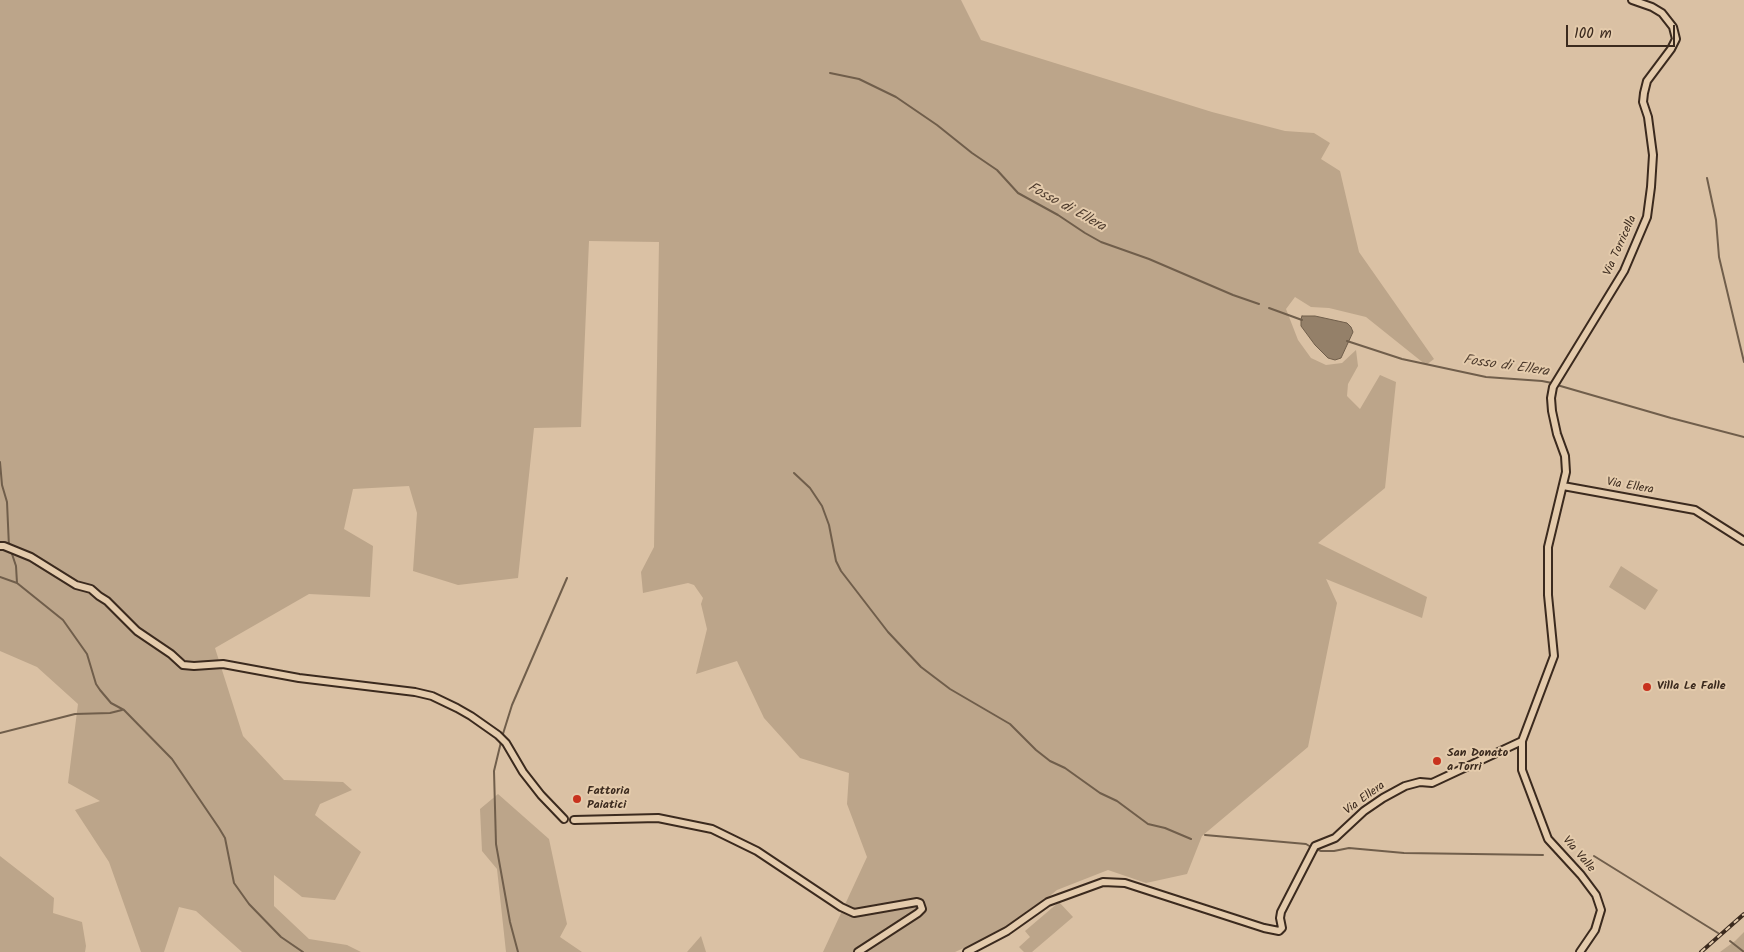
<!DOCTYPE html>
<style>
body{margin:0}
#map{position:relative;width:1744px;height:952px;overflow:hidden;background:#dac1a4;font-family:Kalam,sans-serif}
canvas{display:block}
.scale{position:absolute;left:1566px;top:25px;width:109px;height:22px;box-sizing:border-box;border:2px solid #3b2a1e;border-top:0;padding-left:6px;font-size:15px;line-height:18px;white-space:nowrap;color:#3b2a1e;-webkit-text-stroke:4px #e4cbac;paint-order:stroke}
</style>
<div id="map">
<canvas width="1744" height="952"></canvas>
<div class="scale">100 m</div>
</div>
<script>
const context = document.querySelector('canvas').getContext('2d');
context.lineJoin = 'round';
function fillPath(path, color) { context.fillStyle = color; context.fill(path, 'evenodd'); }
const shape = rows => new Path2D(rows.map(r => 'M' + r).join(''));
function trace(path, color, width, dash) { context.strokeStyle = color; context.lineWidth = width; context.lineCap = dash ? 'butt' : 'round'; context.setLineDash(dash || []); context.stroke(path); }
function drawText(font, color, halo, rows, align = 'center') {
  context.font = font + ' Kalam,sans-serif'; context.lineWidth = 4; context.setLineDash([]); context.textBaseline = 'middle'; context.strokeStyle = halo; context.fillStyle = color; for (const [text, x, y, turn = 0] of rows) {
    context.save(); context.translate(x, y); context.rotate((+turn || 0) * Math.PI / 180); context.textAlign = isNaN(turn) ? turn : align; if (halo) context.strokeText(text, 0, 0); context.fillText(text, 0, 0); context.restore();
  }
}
fillPath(shape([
 [0,0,961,0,981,40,1212,112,1285,131,1314,133,1330,143,1321,159,1340,171,1359,252,1434,359,1426,365,1366,317,1329,308,1311,307,1295,297,1286,309,1298,340,1311,358,1326,365,1342,363,1356,350,1358,366,1348,384,1347,396,1360,409,1380,375,1396,382,1385,488,1318,543,1427,597,1422,618,1326,579,1337,603,1308,747,1202,836,1187,874,1146,883,1108,870,1057,890,1014,925,955,952,823,952,867,857,847,804,849,773,800,758,764,718,737,661,696,674,707,629,701,604,703,598,694,585,688,583,643,593,641,572,654,547,659,242,589,241,581,427,534,428,518,578,458,585,413,571,417,513,409,486,353,489,344,529,373,546,370,597,309,594,215,648,243,736,284,780,343,782,352,790,320,804,315,815,361,852,335,900,302,897,274,875,274,906,309,939,347,945,361,952,242,952,196,911,179,907,164,952,141,952,109,862,75,810,100,801,68,783,78,704,37,667,0,651],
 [1621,566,1658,590,1645,610,1609,587],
 [498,794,549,839,567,924,560,937,582,952,506,952,497,869,482,851,480,809],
 [0,856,54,898,53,913,82,922,86,946,85,952,0,952],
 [1059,902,1073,917,1032,952,1024,952,1019,947,1030,937,1025,931],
 [1744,932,1744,952,1720,952,1735,941],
 [701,936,706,952,687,952]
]), '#bca58a');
const water = shape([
 [1302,316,1315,316,1347,323,1351,327,1353,332,1341,358,1335,360,1328,358,1315,345,1301,326,1301,319,1302,316]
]);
fillPath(water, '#948069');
trace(water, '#705e4b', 1);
trace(shape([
 [830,73,859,79,896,97,937,125,972,153,997,170,1018,193,1058,215,1085,233,1101,242,1149,259,1233,295,1259,304],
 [1707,178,1716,220,1719,257,1744,362],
 [1269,308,1302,320],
 [1347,341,1402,359,1486,377,1542,381,1552,383],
 [1557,385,1671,418,1744,437],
 [0,462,2,485,7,502,9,547],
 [794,473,810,488,822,506,829,525,836,561,841,571,888,632,921,667,950,689,1010,724,1036,750,1050,761,1065,768,1100,793,1117,801,1148,824,1165,828,1191,839],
 [11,551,16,566,17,583],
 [0,577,17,583,63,620,87,654,96,684,100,690,111,703,124,710,172,759,219,828,225,838,234,883,249,904,281,937,303,952],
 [0,733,75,714,110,713,122,710],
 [502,737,512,705,567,578],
 [501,742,494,771,496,844,510,922,518,952],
 [1205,835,1306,844,1311,847],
 [1316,849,1321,851,1334,851,1349,848,1404,853,1543,855],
 [1594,856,1718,933],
 [1730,941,1744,952]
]), '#705e4b', 2);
const street = shape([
 [1563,486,1695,510,1744,541],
 [0,546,4,546,31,557,76,585,91,589,99,596,107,601,137,631,171,654,183,665,194,666,223,664,299,678,415,692,432,696,457,708,471,716,498,735,506,743,523,772,541,795,564,819],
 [574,820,658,818,712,829,757,851,841,907,854,913,917,902,920,903,922,909,918,913,858,952],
 [967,952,1007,931,1048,902,1103,882,1125,883,1264,928,1279,931,1282,928,1280,918,1281,912,1315,846,1335,838,1364,811,1383,798,1405,786,1420,782,1432,783,1522,741],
 [1580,952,1595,930,1601,910,1596,895,1581,875,1548,839,1522,770,1522,741,1554,656,1548,595,1548,547,1566,472,1565,456,1557,434,1552,411,1551,398,1553,387,1624,271,1647,217,1651,187,1653,155,1648,117,1643,102,1644,93,1647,81,1671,49,1676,39,1673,27,1662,13,1652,7,1632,0]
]);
trace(street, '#3b2a1e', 10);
trace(street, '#e4cbac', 6);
const rail = shape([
 [1701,952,1744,914]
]);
trace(rail, '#3b2a1e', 4);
trace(rail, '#e4cbac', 2, [5.5]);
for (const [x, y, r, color] of [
 [1647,687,5,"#c8321e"],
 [1437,761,5,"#c8321e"],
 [577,799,5,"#c8321e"]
]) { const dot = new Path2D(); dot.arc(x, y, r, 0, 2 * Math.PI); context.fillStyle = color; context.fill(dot); trace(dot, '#e4cbac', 2); }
drawText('12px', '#3b2a1e', '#e4cbac', [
 ["Via Torricella",1621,246,-66],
 ["Via Ellera",1630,487,10],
 ["Via Ellera",1365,799,-36],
 ["Via Valle",1578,855,49]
]);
drawText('bold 12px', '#3b2a1e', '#e4cbac', [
 ["Villa Le Falle",1657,687],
 ["San Donato",1447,754],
 ["a Torri",1447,768],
 ["Fattoria",587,792],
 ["Paiatici",587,806]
], 'left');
drawText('italic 14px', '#4d3b2d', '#e4cbac', [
 ["Fosso di Ellera",1066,208,29],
 ["Fosso di Ellera",1506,367,8]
]);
</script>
